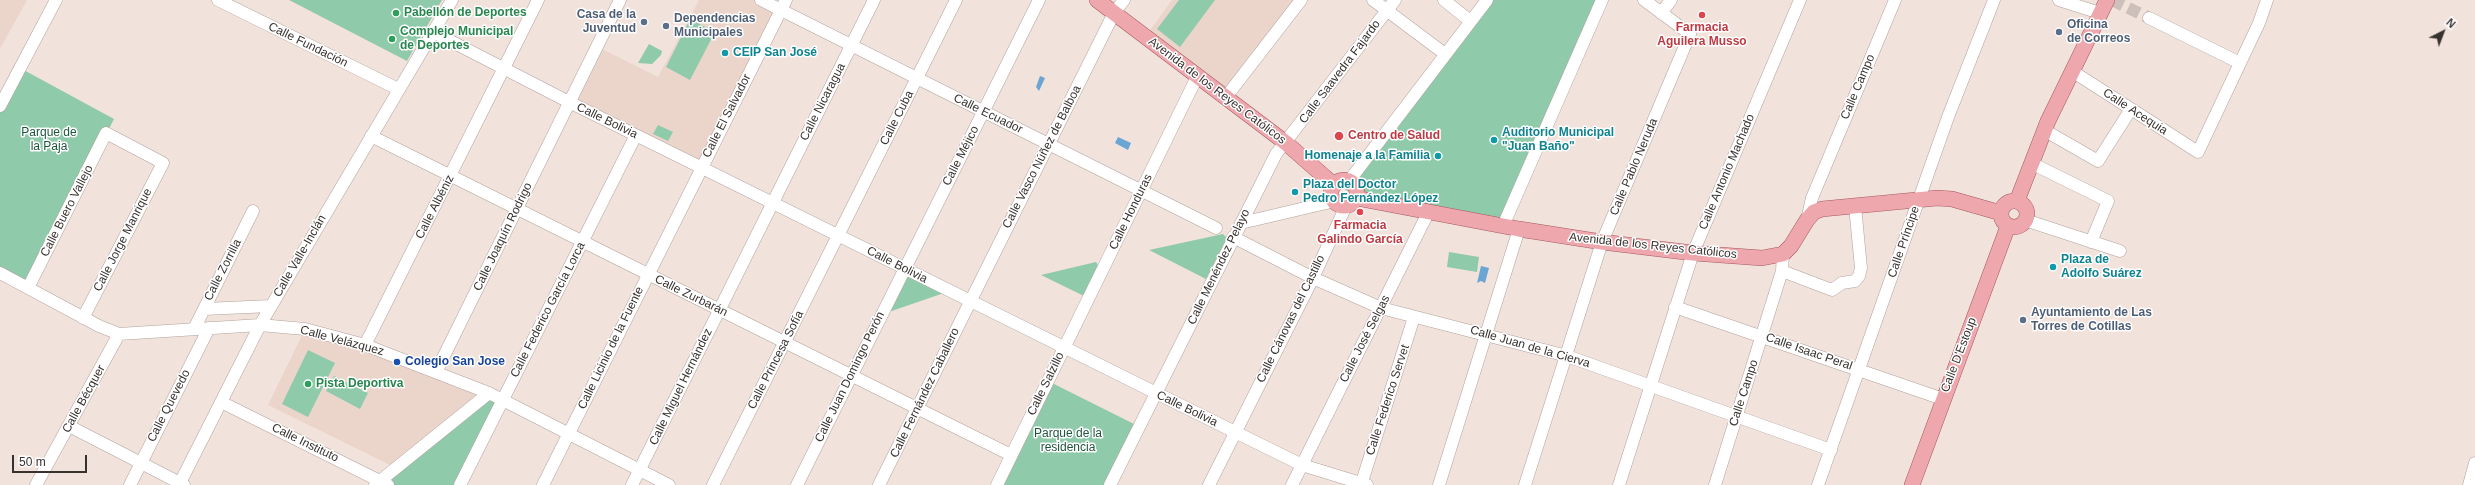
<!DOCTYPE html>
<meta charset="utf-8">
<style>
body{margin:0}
#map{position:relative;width:2475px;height:485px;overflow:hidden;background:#f2e2dc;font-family:Arial,sans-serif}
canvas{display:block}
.north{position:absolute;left:2423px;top:12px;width:40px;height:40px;-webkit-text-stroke:3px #fff;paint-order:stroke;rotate:42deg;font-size:11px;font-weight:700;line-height:16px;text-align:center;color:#38322f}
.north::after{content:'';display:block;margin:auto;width:14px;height:18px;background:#38322f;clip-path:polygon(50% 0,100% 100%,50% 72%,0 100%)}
.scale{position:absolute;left:12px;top:455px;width:75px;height:18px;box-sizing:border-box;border:2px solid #38322f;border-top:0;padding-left:5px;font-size:12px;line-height:14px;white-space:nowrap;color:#38322f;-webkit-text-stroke:3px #fff;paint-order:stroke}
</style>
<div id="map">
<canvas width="2475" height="485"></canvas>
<div class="north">N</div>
<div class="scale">50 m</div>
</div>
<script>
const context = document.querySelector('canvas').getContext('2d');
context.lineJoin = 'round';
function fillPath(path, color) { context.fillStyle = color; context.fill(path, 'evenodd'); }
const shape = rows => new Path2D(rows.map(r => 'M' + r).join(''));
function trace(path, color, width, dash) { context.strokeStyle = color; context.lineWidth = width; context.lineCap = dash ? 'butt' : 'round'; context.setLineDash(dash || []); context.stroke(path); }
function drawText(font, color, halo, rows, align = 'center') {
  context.font = font + ' Arial,sans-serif'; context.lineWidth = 3; context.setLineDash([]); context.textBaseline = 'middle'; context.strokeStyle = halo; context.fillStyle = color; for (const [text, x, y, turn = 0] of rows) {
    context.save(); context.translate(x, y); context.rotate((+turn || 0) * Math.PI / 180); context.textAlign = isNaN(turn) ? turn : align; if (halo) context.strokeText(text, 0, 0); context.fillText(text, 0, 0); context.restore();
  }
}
fillPath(shape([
 [0,0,27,0,0,49],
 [699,0,761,0,781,10,700,168,575,105,602,49,658,77],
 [1172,0,1301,0,1226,97,1145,37],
 [305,329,489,393,396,468,268,405]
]), '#ebd5cb');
fillPath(shape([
 [289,0,442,0,407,61],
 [1179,0,1215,0,1180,47,1157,29],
 [1487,0,1602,0,1503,226,1355,196,1343,188],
 [690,19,715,32,690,80,666,67],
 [649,44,662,51,661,55,652,64,638,63],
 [20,68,114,119,28,288,0,273,0,97],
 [658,125,673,132,668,141,653,134],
 [1223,234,1227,238,1206,279,1149,250],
 [1449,252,1479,257,1477,272,1447,267],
 [1096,262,1099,267,1084,296,1041,275],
 [904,268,944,293,880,315],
 [308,350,335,363,308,417,282,404],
 [334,376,368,393,360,409,326,391],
 [1048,381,1140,427,1110,485,997,485],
 [489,393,502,400,460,485,388,485,380,481]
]), '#8fcaaa');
fillPath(shape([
 [1040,76,1045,78,1039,91,1036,87],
 [1118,137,1131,143,1128,150,1115,143],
 [1481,266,1489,268,1485,283,1481,281,1477,283]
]), '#6ba5d4');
trace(shape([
 [2112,0,2149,18]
]), '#cdbfb9', 12, [12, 6]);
const minor = shape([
 [218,0,398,89],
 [761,0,1216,228],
 [1373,0,1445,54],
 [1444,0,1470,21],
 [2059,0,2100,13],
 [1661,13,1671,0],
 [2149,18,2240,63],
 [433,32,569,102,1235,432,1302,465,1367,485],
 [2072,71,2198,152,2259,23,2267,0],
 [1226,97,1301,0],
 [0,106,56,0],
 [2044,130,2098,161,2131,109],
 [371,136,1011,455],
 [2031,163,2108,201,2091,242],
 [1349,181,1487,0],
 [1807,220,1812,198,1895,0],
 [2025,220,2120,251],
 [1241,223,1335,201],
 [1503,226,1602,0],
 [1233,237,1313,278,1381,308,1567,356,1831,450],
 [1782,271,1832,290,1842,283,1855,281,1859,276,1861,268,1855,206],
 [0,273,99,326,119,334,260,325,305,329,365,345,489,393,669,485],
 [28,288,106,133,163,163,83,318],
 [1675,307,1943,399],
 [204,309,271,306],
 [194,329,253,211],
 [365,345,538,0],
 [436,372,620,0],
 [221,402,388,485],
 [69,426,184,485],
 [36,485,119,334],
 [130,485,209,328],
 [179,485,260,325,452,0],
 [375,485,489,393],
 [460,485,636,135],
 [543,485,786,0],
 [632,485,874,0],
 [713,485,956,0],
 [797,485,1039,0],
 [879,485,1114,13,1124,0],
 [997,485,1197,77],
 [1110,485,1276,154,1395,0],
 [1209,485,1313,278,1346,206],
 [1292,485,1428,213],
 [1361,485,1414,317],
 [1439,485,1519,229],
 [1525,485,1602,242,1690,34,1644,0],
 [1619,485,1693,253,1800,0],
 [1715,485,1782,271,1783,254],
 [1818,485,1948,117,1994,0],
 [2469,485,2475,463]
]);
const major = shape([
 [1097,0,1286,143,1334,185],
 '1331 193a13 13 0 1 1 26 0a13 13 0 1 1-26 0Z',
 [1356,198,1519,229,1602,242,1693,253,1762,258,1783,254,1791,246,1807,220,1814,212,1822,209,1937,198,1952,199,2001,213],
 '2001 214a13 13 0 1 1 26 0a13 13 0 1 1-26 0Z',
 [2017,201,2048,121,2107,0],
 [1912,485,2008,226]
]);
trace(minor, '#b1a29c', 13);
trace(major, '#a6585e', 16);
trace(minor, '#fff', 12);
trace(major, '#eda7ad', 15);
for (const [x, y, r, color] of [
 [396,13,4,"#2e9e5b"],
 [1702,15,4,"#e0444e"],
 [644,22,4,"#5c6f8a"],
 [666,26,4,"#5c6f8a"],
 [2059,32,4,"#5c6f8a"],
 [392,39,4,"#2e9e5b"],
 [725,53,4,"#0f9aa8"],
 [1339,136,5,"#e0444e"],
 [1494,140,4,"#0f9aa8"],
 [1438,156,4,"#0f9aa8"],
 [1295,192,4,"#0f9aa8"],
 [1360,212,4,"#e0444e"],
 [2053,267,4,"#0f9aa8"],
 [2023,320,4,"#5c6f8a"],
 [397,362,4,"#1a4fb4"],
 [308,384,4,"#2e9e5b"]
]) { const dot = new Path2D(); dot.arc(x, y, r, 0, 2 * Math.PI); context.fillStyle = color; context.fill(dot); trace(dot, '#fff', 1.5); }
drawText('bold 12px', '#27864d', '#fff', [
 ["Pabellón de Deportes",404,13],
 ["Complejo Municipal",400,32],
 ["de Deportes",400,46],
 ["Pista Deportiva",316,384]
], 'left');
drawText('bold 12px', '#4e5e75', '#fff', [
 ["Casa de la",636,15,"right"],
 ["Juventud",636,29,"right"],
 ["Dependencias",674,19],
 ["Municipales",674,33],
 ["Oficina",2067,25],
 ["de Correos",2067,39],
 ["Ayuntamiento de Las",2031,313],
 ["Torres de Cotillas",2031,327]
], 'left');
drawText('bold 12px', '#be3a42', '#fff', [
 ["Farmacia",1702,28],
 ["Aguilera Musso",1702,42],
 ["Centro de Salud",1348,136,"left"],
 ["Farmacia",1360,226],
 ["Galindo García",1360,240]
]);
drawText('12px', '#38322f', '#fff', [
 ["Calle Fundación",308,45,26],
 ["Calle Saavedra Fajardo",1340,72,-53],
 ["Calle Campo",1858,87,-67],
 ["Avenida de los Reyes Católicos",1217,91,37],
 ["Calle Nicaragua",823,102,-63],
 ["Calle Acequia",2135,112,33],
 ["Calle Ecuador",988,114,26],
 ["Calle El Salvador",727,116,-63],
 ["Calle Cuba",897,118,-63],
 ["Calle Bolivia",607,121,26],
 ["Calle Méjico",961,156,-63],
 ["Calle Vasco Núñez de Balboa",1042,157,-63],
 ["Calle Pablo Neruda",1634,167,-67],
 ["Calle Antonio Machado",1727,172,-67],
 ["Calle Albéniz",435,207,-63],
 ["Calle Buero Vallejo",67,211,-63],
 ["Calle Honduras",1131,212,-64],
 ["Calle Joaquín Rodrigo",503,237,-64],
 ["Calle Jorge Manrique",123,240,-63],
 ["Calle Príncipe",1904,242,-71],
 ["Avenida de los Reyes Católicos",1653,246,6],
 ["Calle Valle-Inclán",300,256,-60],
 ["Calle Bolivia",897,265,27],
 ["Calle Menéndez Pelayo",1219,267,-64],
 ["Calle Zorrilla",223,270,-63],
 ["Calle Zurbarán",691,296,26],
 ["Calle Federico García Lorca",548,310,-63],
 ["Calle Cánovas del Castillo",1291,319,-64],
 ["Calle José Selgas",1365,339,-63],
 ["Calle Velázquez",342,341,15],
 ["Calle Juan de la Cierva",1530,347,16],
 ["Calle Licinio de la Fuente",611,348,-64],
 ["Calle Isaac Peral",1809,352,19],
 ["Calle D'Estoup",1959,355,-69],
 ["Calle Princesa Sofía",776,360,-63],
 ["Calle Juan Domingo Perón",850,377,-64],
 ["Calle Salzillo",1046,384,-64],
 ["Calle Miguel Hernández",681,387,-64],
 ["Calle Fernández Caballero",925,393,-64],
 ["Calle Campo",1744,393,-72],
 ["Calle Bécquer",84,399,-61],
 ["Calle Federico Servet",1388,400,-72],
 ["Calle Quevedo",169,406,-63],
 ["Calle Bolivia",1187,409,26],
 ["Calle Instituto",305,443,26]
]);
drawText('bold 12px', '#0d838f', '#fff', [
 ["CEIP San José",733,53],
 ["Auditorio Municipal",1502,133],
 ["\"Juan Baño\"",1502,147],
 ["Homenaje a la Familia",1430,156,"right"],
 ["Plaza del Doctor",1303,185],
 ["Pedro Fernández López",1303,199],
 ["Plaza de",2061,260],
 ["Adolfo Suárez",2061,274]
], 'left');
drawText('12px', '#1d553c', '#fff', [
 ["Parque de",49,133],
 ["la Paja",49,147],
 ["Parque de la",1068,434],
 ["residencia",1068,448]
]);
drawText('bold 12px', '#164399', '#fff', [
 ["Colegio San Jose",405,362]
], 'left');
</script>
